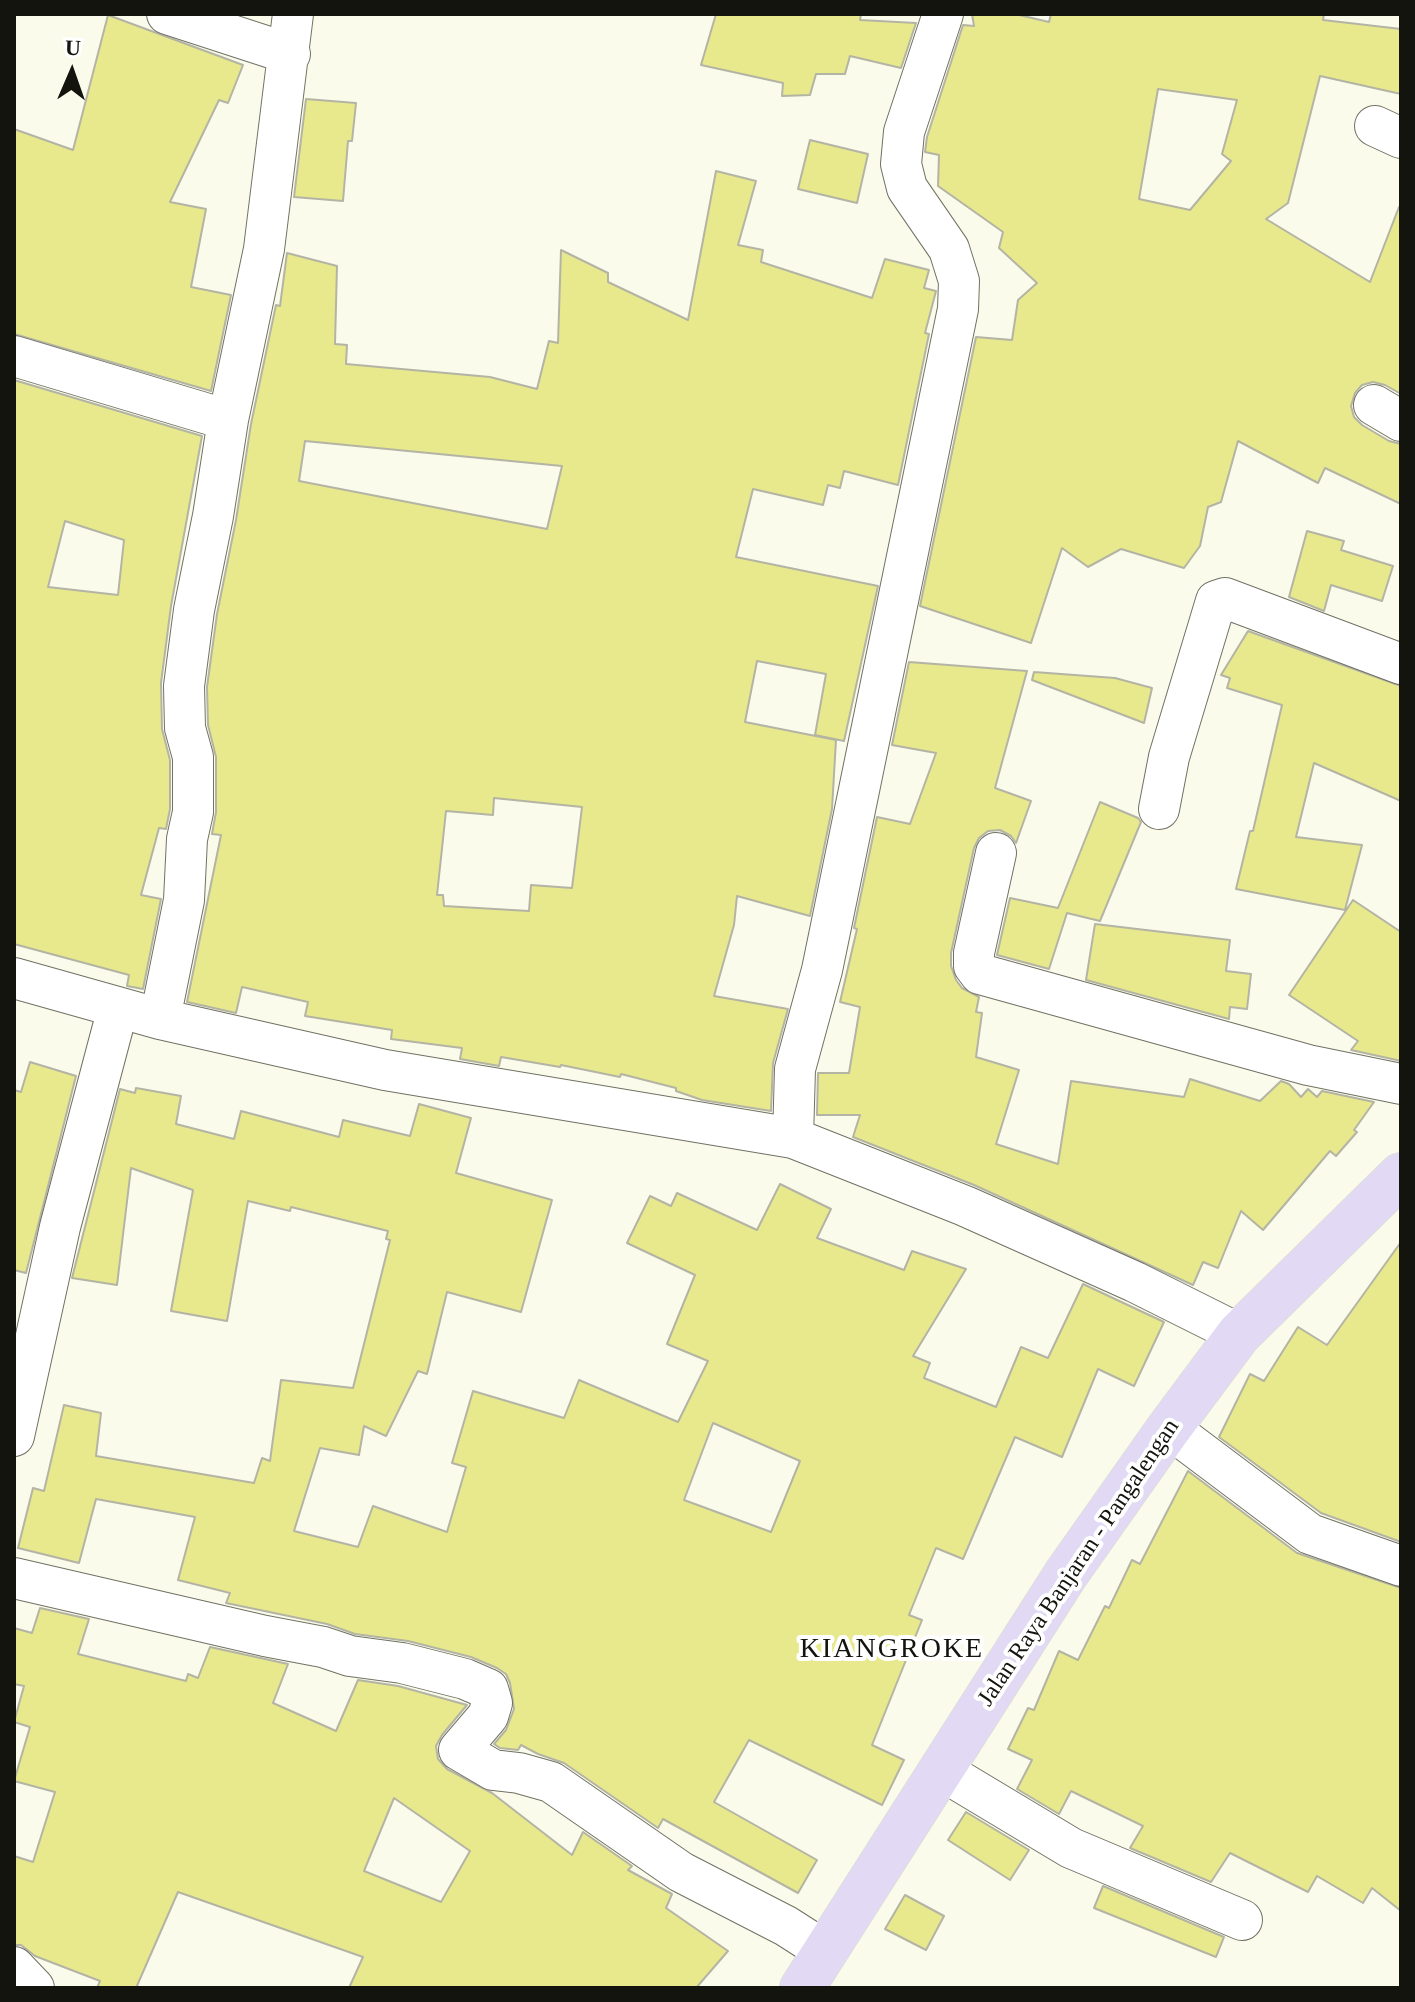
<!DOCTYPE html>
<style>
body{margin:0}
#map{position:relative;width:1415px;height:2002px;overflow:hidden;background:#fafbeb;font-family:"Times New Roman",serif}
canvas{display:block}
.frame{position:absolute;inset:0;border:16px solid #14140e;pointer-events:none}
.north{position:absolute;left:32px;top:32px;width:80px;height:80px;-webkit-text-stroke:6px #fff;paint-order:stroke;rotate:2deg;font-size:22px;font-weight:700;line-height:32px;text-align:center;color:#14140e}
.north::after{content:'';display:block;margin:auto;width:28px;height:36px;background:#14140e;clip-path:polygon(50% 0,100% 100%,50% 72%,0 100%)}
</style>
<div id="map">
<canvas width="1415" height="2002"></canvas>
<div class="frame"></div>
<div class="north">U</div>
</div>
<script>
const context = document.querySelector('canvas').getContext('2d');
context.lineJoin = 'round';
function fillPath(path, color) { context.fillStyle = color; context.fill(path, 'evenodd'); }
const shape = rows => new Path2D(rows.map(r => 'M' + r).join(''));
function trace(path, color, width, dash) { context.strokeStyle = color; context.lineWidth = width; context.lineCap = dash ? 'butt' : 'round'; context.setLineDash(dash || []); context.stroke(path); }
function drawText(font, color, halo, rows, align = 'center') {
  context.font = font + ' "Times New Roman",serif'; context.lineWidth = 8; context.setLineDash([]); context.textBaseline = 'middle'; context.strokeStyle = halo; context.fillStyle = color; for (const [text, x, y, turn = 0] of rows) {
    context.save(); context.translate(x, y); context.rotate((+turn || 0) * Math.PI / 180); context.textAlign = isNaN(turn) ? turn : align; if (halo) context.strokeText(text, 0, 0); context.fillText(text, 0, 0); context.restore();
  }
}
const building = shape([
 [716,14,861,14,860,20,916,23,901,68,850,56,845,74,816,74,810,95,782,96,783,83,701,65,716,14],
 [972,14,1015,14,1049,22,1051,14,1324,14,1323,20,1401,29,1401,94,1320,76,1288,203,1266,219,1370,282,1399,207,1401,208,1401,394,1385,385,1373,382,1362,385,1355,393,1351,406,1354,417,1362,425,1389,441,1401,444,1401,504,1325,468,1318,483,1238,441,1221,502,1208,507,1200,546,1184,568,1121,549,1088,567,1062,548,1031,643,920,606,976,337,1012,340,1018,300,1037,283,999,248,1003,232,938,186,939,155,925,152,927,137,963,25,974,26,972,14],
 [1158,89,1237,100,1222,154,1231,161,1190,210,1139,199,1158,89],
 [108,15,243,65,228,103,219,100,170,202,206,209,191,287,231,295,211,391,14,334,14,129,73,150,108,15],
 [306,99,356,103,352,141,348,141,343,201,294,197,306,99],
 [810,140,868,154,857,203,798,189,810,140],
 [716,171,756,181,738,245,763,250,761,262,872,298,885,259,929,270,924,288,936,291,925,333,929,334,898,485,844,471,840,488,828,485,823,505,753,489,736,557,878,586,844,741,815,735,826,674,757,661,745,722,836,740,832,809,810,916,737,896,734,925,714,996,788,1009,773,1063,771,1111,702,1100,676,1091,676,1088,621,1074,620,1077,561,1065,560,1067,501,1057,499,1066,460,1059,462,1048,391,1039,392,1030,305,1016,308,1002,242,987,236,1013,187,1002,221,835,212,834,216,812,216,757,208,725,207,687,217,614,236,520,251,424,276,305,280,306,287,253,337,266,335,344,347,345,346,364,490,377,537,389,549,341,558,343,561,250,608,273,608,282,688,320,716,171],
 [305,441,562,466,547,529,299,481,305,441],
 [494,798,582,807,572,888,531,885,529,911,444,906,443,895,437,895,446,811,493,815,494,798],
 [14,380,202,436,171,606,161,683,162,729,170,760,170,809,166,829,159,828,141,895,161,899,143,989,127,986,129,975,14,944,14,380],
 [65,521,124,540,118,595,48,587,65,521],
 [1307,531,1344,541,1341,550,1393,566,1382,601,1331,585,1324,611,1289,597,1307,531],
 [1248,631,1401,686,1401,801,1314,763,1296,837,1362,845,1345,910,1236,889,1250,831,1253,831,1282,705,1227,688,1230,678,1221,675,1248,631],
 [909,662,1027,671,995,788,1031,801,1016,843,1011,836,1000,830,988,831,979,838,974,848,951,953,951,966,956,980,962,988,979,997,976,1012,982,1013,976,1057,1019,1070,996,1144,1058,1164,1071,1081,1184,1097,1190,1079,1260,1101,1281,1081,1289,1084,1301,1097,1308,1089,1317,1097,1322,1091,1374,1102,1354,1130,1357,1132,1336,1156,1330,1151,1263,1230,1241,1211,1218,1268,1203,1262,1193,1285,974,1185,853,1137,860,1115,817,1115,818,1073,849,1073,860,1007,840,1002,857,929,854,928,877,817,910,824,936,753,892,745,909,662],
 [1034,672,1115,678,1152,688,1144,723,1032,680,1034,672],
 [1100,802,1138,818,1141,822,1100,921,1067,913,1049,969,997,955,1010,898,1058,908,1100,802],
 [1353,900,1401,932,1401,1061,1351,1050,1358,1041,1289,995,1353,900],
 [1095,924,1230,940,1226,971,1251,974,1247,1009,1230,1007,1229,1019,1086,980,1095,924],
 [30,1062,76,1076,26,1273,14,1270,14,1090,21,1092,30,1062],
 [136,1088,181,1096,176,1124,234,1139,241,1111,339,1137,343,1120,410,1136,419,1104,471,1118,456,1173,552,1200,521,1312,447,1292,427,1374,418,1371,386,1436,364,1426,359,1455,320,1448,294,1531,358,1547,373,1506,447,1532,466,1467,452,1463,473,1391,564,1418,579,1380,678,1422,708,1361,667,1344,695,1275,627,1243,650,1196,671,1206,677,1193,757,1230,780,1184,831,1209,817,1238,904,1270,912,1251,966,1269,913,1356,930,1363,924,1378,996,1407,1021,1347,1048,1358,1083,1284,1164,1322,1134,1386,1098,1369,1062,1457,1015,1437,963,1559,936,1548,909,1615,922,1620,872,1745,904,1760,882,1805,749,1740,714,1802,817,1860,798,1893,663,1819,658,1828,564,1763,538,1754,521,1745,518,1750,500,1748,494,1744,506,1730,514,1709,510,1683,506,1674,497,1668,471,1657,408,1641,355,1634,327,1624,226,1603,230,1593,178,1580,195,1517,96,1499,79,1563,18,1548,33,1488,44,1491,64,1405,101,1413,96,1456,254,1483,262,1458,270,1461,281,1380,353,1388,390,1240,386,1239,388,1231,291,1207,290,1211,248,1201,227,1321,171,1311,193,1190,131,1168,117,1285,72,1278,120,1089,135,1093,136,1088],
 [713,1423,800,1461,771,1532,684,1500,713,1423],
 [1401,1242,1401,1542,1321,1513,1219,1437,1250,1374,1264,1381,1298,1327,1327,1345,1401,1242],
 [1188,1471,1297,1553,1401,1588,1401,1911,1372,1888,1363,1903,1317,1876,1308,1892,1230,1853,1211,1882,1130,1848,1143,1826,1071,1791,1059,1814,1017,1789,1032,1760,1008,1749,1028,1708,1034,1710,1059,1651,1078,1660,1105,1606,1109,1608,1132,1560,1140,1564,1188,1471],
 [40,1608,89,1619,78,1654,186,1681,188,1674,198,1678,210,1647,288,1664,273,1703,336,1731,358,1680,398,1686,467,1705,442,1735,436,1746,438,1759,447,1769,492,1793,572,1855,583,1832,632,1866,628,1870,672,1894,666,1908,728,1951,696,1988,349,1988,363,1957,178,1892,136,1988,97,1988,100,1981,35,1956,21,1945,14,1945,14,1856,33,1862,55,1792,14,1781,30,1727,14,1722,24,1686,14,1684,14,1628,32,1633,40,1608],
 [394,1798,470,1851,441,1902,364,1871,394,1798],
 [966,1812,1029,1850,1010,1880,948,1840,966,1812],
 [1103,1886,1224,1937,1216,1957,1094,1908,1103,1886],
 [905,1895,944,1916,926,1950,885,1929,905,1895]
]);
fillPath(building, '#e8e98c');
trace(building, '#b4b4a5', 2);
const street = shape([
 [167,14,290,54],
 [1375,126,1401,138],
 [14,356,228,420],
 [1374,405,1401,421],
 [1159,809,1169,757,1216,601,1225,598,1401,664],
 [996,853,974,953,974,966,980,974,1308,1065,1401,1084],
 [14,978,160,1019,385,1070,793,1138,965,1206,1135,1282,1239,1334],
 [160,1019,184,900,187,839,193,812,193,757,185,728,184,686,194,610,213,516,228,420,264,249,293,14],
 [793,1138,795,1069,822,970,958,309,959,281,949,249,907,188,901,164,904,132,943,14],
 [1169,1428,1310,1534,1401,1566],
 [14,1436,60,1227,118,1008],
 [14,1578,265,1636,323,1647,350,1656,402,1663,465,1679,488,1689,492,1703,488,1716,459,1750,493,1770,519,1773,551,1782,681,1872,786,1926,825,1951],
 [941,1770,1071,1848,1242,1920],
 [14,1967,34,1988]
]);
const primary = shape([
 [802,1988,1066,1574,1169,1428,1239,1334,1401,1175]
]);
trace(street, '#717264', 42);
trace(primary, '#dededd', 46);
trace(street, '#fff', 40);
trace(primary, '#e2d9f5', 44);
drawText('24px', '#14140e', '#fff', [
 ["Jalan Raya Banjaran - Pangalengan",1079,1563,-56]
]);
context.letterSpacing = '2px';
drawText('28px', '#14140e', '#fff', [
 ["KIANGROKE",892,1650]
]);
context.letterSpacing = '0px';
</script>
